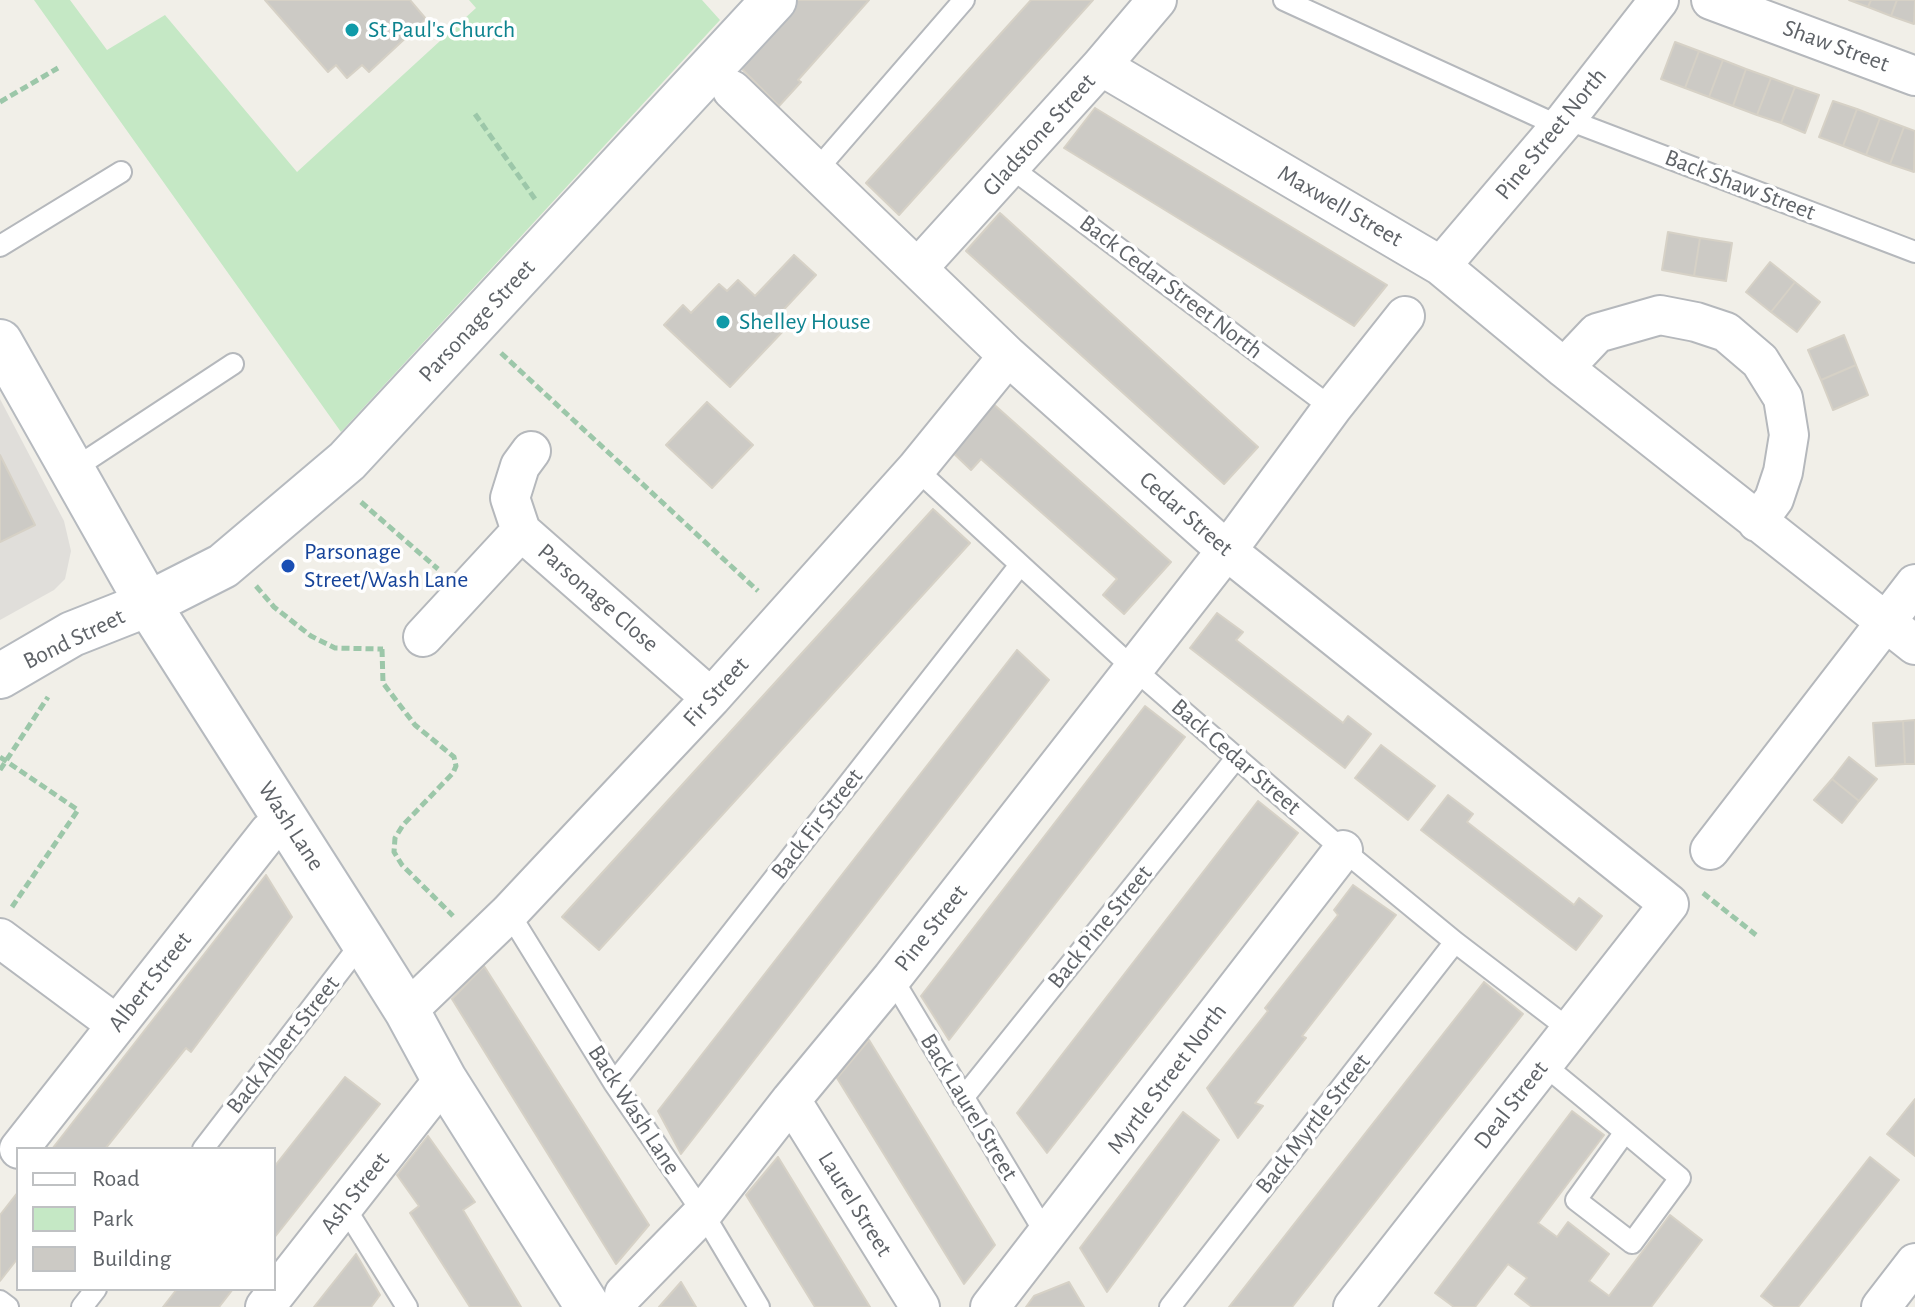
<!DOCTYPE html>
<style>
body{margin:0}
#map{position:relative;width:1915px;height:1307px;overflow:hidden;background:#f1efe8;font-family:"Alegreya Sans",sans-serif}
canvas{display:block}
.legend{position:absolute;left:16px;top:1147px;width:260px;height:144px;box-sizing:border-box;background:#fff;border:2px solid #bfc1c3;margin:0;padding:10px 14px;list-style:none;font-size:24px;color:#5f6368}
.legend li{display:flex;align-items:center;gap:16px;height:40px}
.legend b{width:40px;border:2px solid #bfc1c3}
</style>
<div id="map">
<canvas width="1915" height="1307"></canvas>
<ul class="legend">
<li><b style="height:10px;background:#fff"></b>Road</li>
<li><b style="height:22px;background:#c5e8c5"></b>Park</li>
<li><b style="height:22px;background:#cccac5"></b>Building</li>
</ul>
</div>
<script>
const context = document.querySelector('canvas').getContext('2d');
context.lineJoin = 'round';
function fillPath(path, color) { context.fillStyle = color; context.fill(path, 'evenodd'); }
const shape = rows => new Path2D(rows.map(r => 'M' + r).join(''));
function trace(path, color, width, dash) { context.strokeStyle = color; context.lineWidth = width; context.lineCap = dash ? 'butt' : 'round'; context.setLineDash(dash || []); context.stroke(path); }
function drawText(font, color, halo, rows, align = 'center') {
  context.font = font + ' "Alegreya Sans",sans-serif'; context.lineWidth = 7; context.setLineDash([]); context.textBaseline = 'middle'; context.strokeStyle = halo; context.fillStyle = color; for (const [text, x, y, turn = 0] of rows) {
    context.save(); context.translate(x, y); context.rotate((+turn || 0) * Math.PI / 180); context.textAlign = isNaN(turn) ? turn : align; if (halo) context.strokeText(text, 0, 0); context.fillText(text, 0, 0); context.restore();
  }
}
fillPath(shape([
 [0,399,64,521,71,551,65,579,54,590,0,620]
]), '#e0deda');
fillPath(shape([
 [34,0,70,0,107,50,165,15,297,172,476,8,469,0,702,0,720,20,341,432]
]), '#c5e8c5');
const building = shape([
 [265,0,410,0,426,19,369,72,362,65,347,78,336,65,328,72,265,0],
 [795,0,869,0,798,80,801,82,779,106,736,63,795,0],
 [1031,0,1093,0,899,215,866,183,1031,0],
 [1849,0,1871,0,1868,7,1849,0],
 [1871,0,1897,0,1891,16,1868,7,1871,0],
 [1897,0,1915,0,1914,24,1891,16,1897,0],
 [1675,42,1699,51,1685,88,1661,79,1675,42],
 [1699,51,1723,60,1709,97,1685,88,1699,51],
 [1723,60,1746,69,1733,106,1709,97,1723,60],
 [1746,69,1771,78,1757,115,1733,106,1746,69],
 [1771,78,1795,87,1781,123,1757,115,1771,78],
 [1795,87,1819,95,1805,133,1781,123,1795,87],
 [1833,101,1857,109,1843,146,1819,137,1833,101],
 [1095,108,1387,285,1354,326,1064,148,1095,108],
 [1857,109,1880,118,1866,155,1843,146,1857,109],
 [1880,118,1904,127,1890,164,1866,155,1880,118],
 [1904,127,1915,131,1914,172,1890,164,1904,127],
 [1000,213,1258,447,1224,484,966,251,1000,213],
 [1668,232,1700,238,1694,276,1662,270,1668,232],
 [1700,238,1732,243,1726,281,1694,276,1700,238],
 [794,255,816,275,775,319,786,328,730,387,664,325,683,305,691,313,719,284,727,291,738,280,755,296,794,255],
 [1770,262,1795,282,1771,312,1746,292,1770,262],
 [1795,282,1820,302,1797,332,1771,312,1795,282],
 [1844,335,1856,365,1821,380,1808,350,1844,335],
 [1856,365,1868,395,1833,410,1821,380,1856,365],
 [990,401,1171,562,1124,614,1103,595,1117,579,981,459,971,470,948,448,990,401],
 [707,402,753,445,712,488,666,445,707,402],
 [0,455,35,525,0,542,0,455],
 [933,509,970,543,599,950,562,917,933,509],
 [1217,613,1243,632,1236,640,1343,723,1348,716,1371,734,1345,768,1190,648,1217,613],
 [1017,650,1049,680,681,1154,658,1111,1017,650],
 [1145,706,1185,737,949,1040,921,996,1145,706],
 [1915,720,1915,764,1905,764,1903,721,1915,720],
 [1903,721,1905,764,1876,766,1873,723,1903,721],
 [1381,745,1435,786,1408,820,1355,778,1381,745],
 [1849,757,1877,779,1859,801,1832,779,1849,757],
 [1832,779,1859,801,1842,823,1814,800,1832,779],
 [1448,795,1473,814,1467,822,1574,905,1579,898,1602,916,1576,950,1421,830,1448,795],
 [1258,801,1298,833,1047,1153,1017,1113,1258,801],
 [266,875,292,917,191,1052,186,1048,105,1149,52,1149,266,875],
 [1353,885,1396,915,1302,1036,1306,1038,1255,1103,1263,1106,1238,1138,1207,1088,1268,1011,1265,1008,1338,915,1334,910,1353,885],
 [484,966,649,1225,616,1264,452,999,484,966],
 [1484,982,1523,1014,1292,1307,1229,1307,1484,982],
 [869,1040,995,1245,964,1284,837,1078,869,1040],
 [345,1077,380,1104,274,1238,274,1167,345,1077],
 [1915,1099,1915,1156,1887,1134,1915,1099],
 [1572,1111,1604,1135,1538,1223,1557,1237,1568,1222,1609,1254,1589,1281,1609,1296,1670,1215,1702,1240,1651,1307,1532,1307,1515,1294,1527,1278,1508,1264,1475,1307,1454,1307,1435,1293,1572,1111],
 [1183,1112,1219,1140,1107,1292,1080,1248,1183,1112],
 [428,1136,475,1202,463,1210,521,1307,470,1307,410,1213,419,1206,397,1175,428,1136],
 [778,1157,870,1307,815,1307,746,1195,778,1157],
 [1870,1157,1899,1180,1798,1307,1775,1307,1761,1296,1870,1157],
 [18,1192,18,1258,0,1281,0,1215,18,1192],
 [356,1254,380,1295,371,1307,314,1307,356,1254],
 [681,1282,696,1307,659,1307,681,1282],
 [1069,1282,1084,1307,1026,1307,1034,1296,1069,1282],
 [177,1289,233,1289,219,1307,163,1307,177,1289]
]);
fillPath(building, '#cccac5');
trace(building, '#d6d1c6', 2);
const lane = shape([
 [1284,0,1559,126],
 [1566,119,1915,252],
 [1010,167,1332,408],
 [815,172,964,0],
 [0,246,121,172],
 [916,469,1133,668,1343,850,1455,942,1570,1030],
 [72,470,233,364],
 [509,913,614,1083,703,1213,759,1307],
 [892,978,1047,1236],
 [1543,1064,1588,1101,1680,1178,1632,1243,1576,1200,1625,1132],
 [614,1083,1020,565],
 [963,1098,1237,757],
 [203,1149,363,941],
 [344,1206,407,1307],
 [0,1301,8,1307],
 [82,1307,96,1289],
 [1170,1307,1455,942]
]);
const street = shape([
 [1711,0,1915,76],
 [1101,66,1441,266,1564,368,1915,645],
 [732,90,1008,356,1226,550,1669,904,1353,1307],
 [1441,266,1566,119,1659,0],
 [918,268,1101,66,1157,0],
 [1564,368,1597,333,1660,315,1696,322,1726,332,1760,361,1783,398,1789,435,1783,472,1774,499,1757,522],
 [521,531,510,498,520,466,531,451],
 [423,637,521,531,711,698],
 [1710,850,1915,584],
 [0,938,117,1025],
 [407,1011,509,913,711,698,916,469,1008,356],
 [791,1100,920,1307],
 [19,1149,269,832,286,819],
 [624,1294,703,1213,791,1100,892,978,1240,533,1332,408,1405,316],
 [265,1307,444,1079],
 [990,1307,1343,850],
 [1881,1307,1915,1263]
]);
const secondary = shape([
 [0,342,148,604,363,941,407,1011,444,1079,588,1307],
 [0,676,72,634,148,604,223,566,347,461,774,0]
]);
trace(lane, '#b5b8bc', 24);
trace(street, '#b5b8bc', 42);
trace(secondary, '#b6babf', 48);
trace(shape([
 [0,102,58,68],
 [475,114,535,199],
 [501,353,758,591],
 [361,502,438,569],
 [256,586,274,607,311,636,335,648,383,649],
 [382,649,383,683,415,725,454,757,456,766,453,773,403,825,395,838,394,852,402,865,453,916],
 [0,757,78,810,12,907],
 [0,770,48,697],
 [1703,893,1756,935]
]), '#9cc7a9', 5, [8, 4]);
trace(lane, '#fff', 20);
trace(street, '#fff', 38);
trace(secondary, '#fff', 44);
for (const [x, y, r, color] of [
 [352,30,8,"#0f9aa8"],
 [723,322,8,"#0f9aa8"],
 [288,566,8,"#1a4fb4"]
]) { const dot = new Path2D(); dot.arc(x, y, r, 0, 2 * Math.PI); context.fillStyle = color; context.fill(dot); trace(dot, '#fff', 3); }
drawText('24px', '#0d838f', '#fff', [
 ["St Paul's Church",368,30],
 ["Shelley House",739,322]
], 'left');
drawText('24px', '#5f6368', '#fff', [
 ["Shaw Street",1836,46,20],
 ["Pine Street North",1551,134,-51],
 ["Gladstone Street",1039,135,-48],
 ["Back Shaw Street",1740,185,21],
 ["Maxwell Street",1340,206,30],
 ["Back Cedar Street North",1171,287,37],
 ["Parsonage Street",477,321,-47],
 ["Cedar Street",1186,514,41],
 ["Parsonage Close",598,598,41],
 ["Bond Street",74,639,-26],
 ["Fir Street",716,692,-48],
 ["Back Cedar Street",1236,757,41],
 ["Back Fir Street",817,824,-52],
 ["Wash Lane",291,826,57],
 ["Back Pine Street",1100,927,-51],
 ["Pine Street",931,928,-52],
 ["Albert Street",150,982,-52],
 ["Back Albert Street",283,1045,-52],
 ["Myrtle Street North",1167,1079,-53],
 ["Deal Street",1511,1105,-52],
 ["Back Laurel Street",969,1107,59],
 ["Back Wash Lane",634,1110,57],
 ["Back Myrtle Street",1313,1124,-52],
 ["Ash Street",355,1193,-52],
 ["Laurel Street",855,1204,58]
]);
drawText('24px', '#164399', '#fff', [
 ["Parsonage",304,552],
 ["Street/Wash Lane",304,580]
], 'left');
</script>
